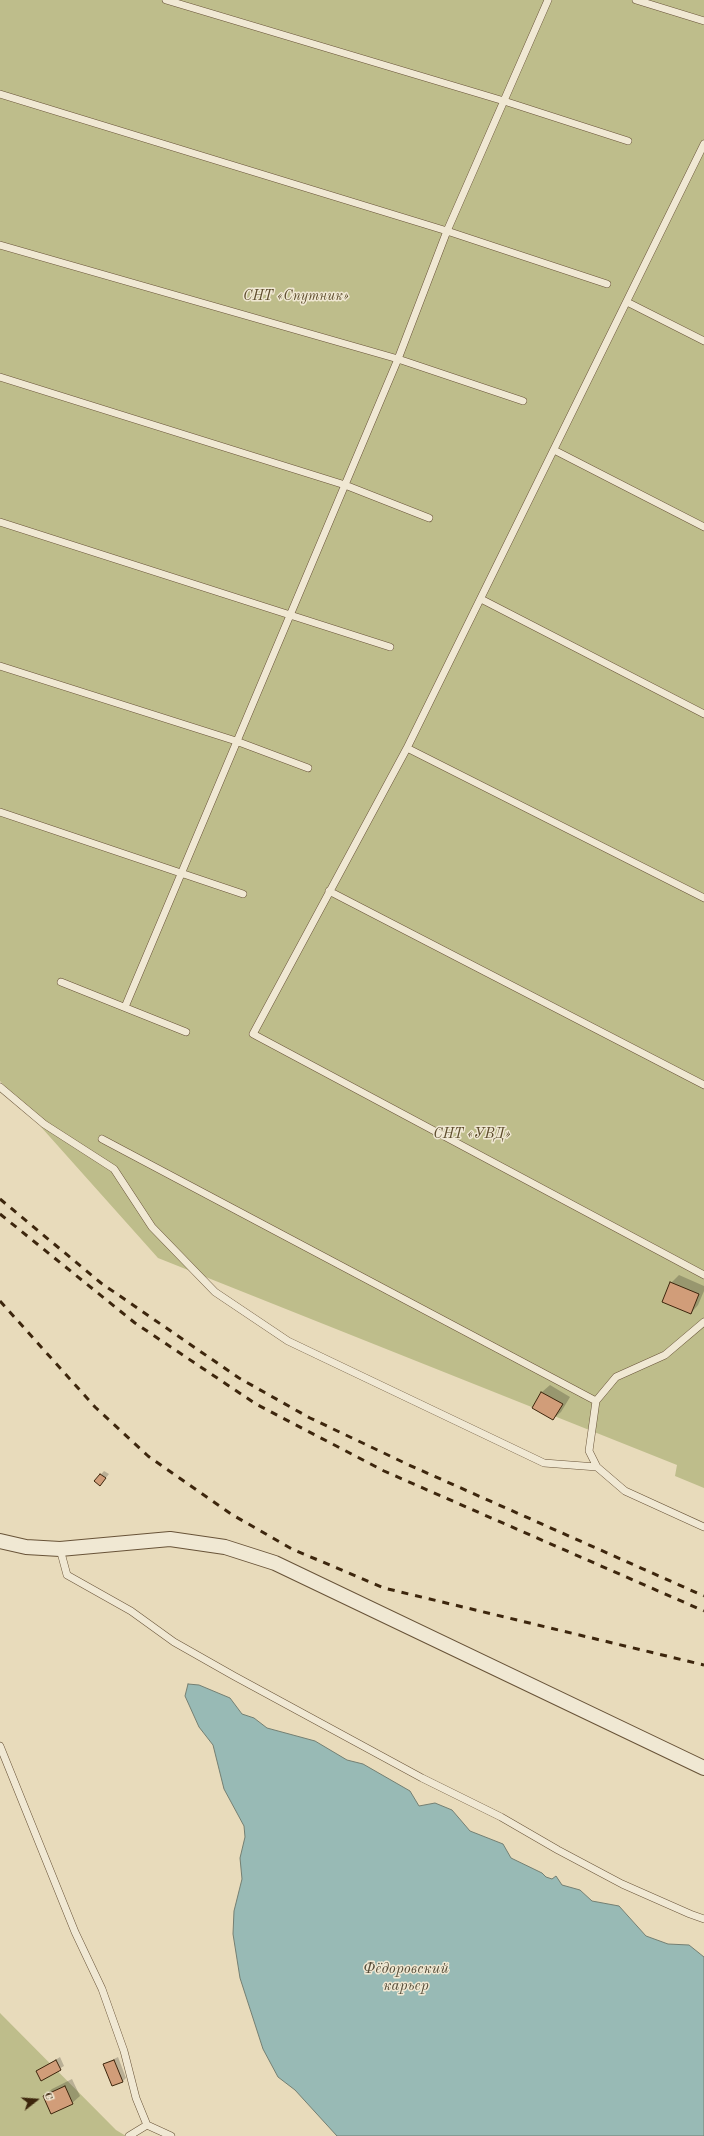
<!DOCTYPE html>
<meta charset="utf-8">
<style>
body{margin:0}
#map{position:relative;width:704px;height:2136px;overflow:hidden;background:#e8dbbb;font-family:"Old Standard TT",serif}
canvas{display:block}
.north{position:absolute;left:16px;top:2080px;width:40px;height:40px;-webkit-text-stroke:3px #f0e8d3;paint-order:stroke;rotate:73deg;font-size:11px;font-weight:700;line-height:16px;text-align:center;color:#3d260d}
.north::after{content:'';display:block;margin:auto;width:14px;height:18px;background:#3d260d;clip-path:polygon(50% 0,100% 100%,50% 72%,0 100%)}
</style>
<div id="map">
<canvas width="704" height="2136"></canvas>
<div class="north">С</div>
</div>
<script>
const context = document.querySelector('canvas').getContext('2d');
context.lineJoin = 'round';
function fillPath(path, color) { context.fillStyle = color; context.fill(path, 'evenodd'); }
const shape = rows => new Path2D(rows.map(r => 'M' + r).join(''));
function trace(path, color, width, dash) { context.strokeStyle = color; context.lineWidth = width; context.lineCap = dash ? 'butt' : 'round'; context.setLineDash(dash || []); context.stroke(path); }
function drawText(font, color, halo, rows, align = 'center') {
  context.font = font + ' "Old Standard TT",serif'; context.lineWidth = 3; context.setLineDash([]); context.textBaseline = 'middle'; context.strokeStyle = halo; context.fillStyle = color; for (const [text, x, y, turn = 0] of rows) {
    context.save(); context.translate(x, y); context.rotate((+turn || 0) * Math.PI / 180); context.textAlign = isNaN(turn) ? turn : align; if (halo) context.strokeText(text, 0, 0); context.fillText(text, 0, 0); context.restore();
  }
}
fillPath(shape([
 [0,0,704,0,704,1488,675,1476,677,1465,158,1258,0,1081],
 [0,2013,116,2130,126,2136,0,2136]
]), '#bebd8b');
const water = shape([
 [188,1684,199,1685,230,1698,242,1714,254,1718,267,1728,315,1741,347,1760,363,1764,410,1791,419,1806,435,1803,452,1810,470,1831,503,1844,511,1858,542,1873,546,1877,552,1879,556,1876,562,1885,580,1890,592,1901,619,1906,646,1936,668,1944,689,1945,704,1957,704,2136,337,2136,295,2090,278,2077,263,2049,240,1978,233,1934,234,1911,242,1879,240,1858,245,1837,244,1826,224,1789,213,1745,199,1727,185,1696,188,1684]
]);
fillPath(water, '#98bab5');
trace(water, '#747f72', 1);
fillPath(shape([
 [679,1275,704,1286,704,1291,698,1305,691,1313,671,1283],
 [550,1385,570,1397,561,1412,553,1419,533,1407,542,1392],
 [104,1471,109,1474,100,1485,95,1481],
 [60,2057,64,2066,42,2079,37,2071],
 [118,2057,126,2078,123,2081,104,2064],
 [72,2079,80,2096,72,2103,44,2096,52,2089]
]), '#0003');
const building = shape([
 [670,1282,699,1294,691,1314,662,1302,670,1282],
 [541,1392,563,1404,553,1420,532,1408,541,1392],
 [100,1474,106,1478,100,1486,94,1481,100,1474],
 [56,2060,61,2070,41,2081,36,2071,56,2060],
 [114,2060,123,2082,112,2086,103,2064,114,2060],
 [65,2086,73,2104,51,2114,43,2096,65,2086]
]);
fillPath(building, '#d19d79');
trace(building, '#3d260d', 1);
const service = shape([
 [166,0,504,101,628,141],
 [636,0,704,21],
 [0,94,447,231,607,284],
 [704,144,407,748,253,1034,704,1275],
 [0,245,398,359,523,401],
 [627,302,704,341],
 [0,377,345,485,429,518],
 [554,450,704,527],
 [0,522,390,647],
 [481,599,704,714],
 [0,666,236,741,308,768],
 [407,748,704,898],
 [0,812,243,894],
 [329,891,704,1085],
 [61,982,186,1032],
 [125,1007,398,359,447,231,548,0],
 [0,1087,44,1124,114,1169,152,1227,215,1292,288,1341,544,1463,597,1467,625,1491,704,1527],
 [102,1139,596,1401],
 [597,1467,589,1451,596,1401,616,1377,665,1355,704,1322],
 [60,1549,67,1575,131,1611,174,1642,234,1676,422,1778,501,1817,558,1850,622,1884,690,1914,704,1919],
 [0,1746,75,1932,102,1989,124,2051,136,2098,147,2125,171,2136],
 [129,2136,147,2125]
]);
const minor = shape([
 [0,1541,26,1547,60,1549,170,1539,225,1547,275,1563,704,1768]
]);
trace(service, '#685338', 8);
trace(minor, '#685338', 16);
trace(service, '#f0e8d3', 7);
trace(minor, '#f0e8d3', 14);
trace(shape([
 [0,1199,101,1283,239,1378,310,1418,409,1465,704,1596],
 [0,1214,135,1323,256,1404,384,1471,704,1611],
 [0,1301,95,1407,148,1456,231,1514,292,1549,384,1588,704,1665]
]), '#3d260d', 3, [7, 7]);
drawText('italic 14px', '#5d4c2c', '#f0e8d3', [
 ["СНТ «Спутник»",296,296],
 ["СНТ «УВД»",472,1134]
]);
drawText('italic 15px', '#544b37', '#f0e8d3', [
 ["Фёдоровский",406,1969],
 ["карьер",406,1986]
]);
</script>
